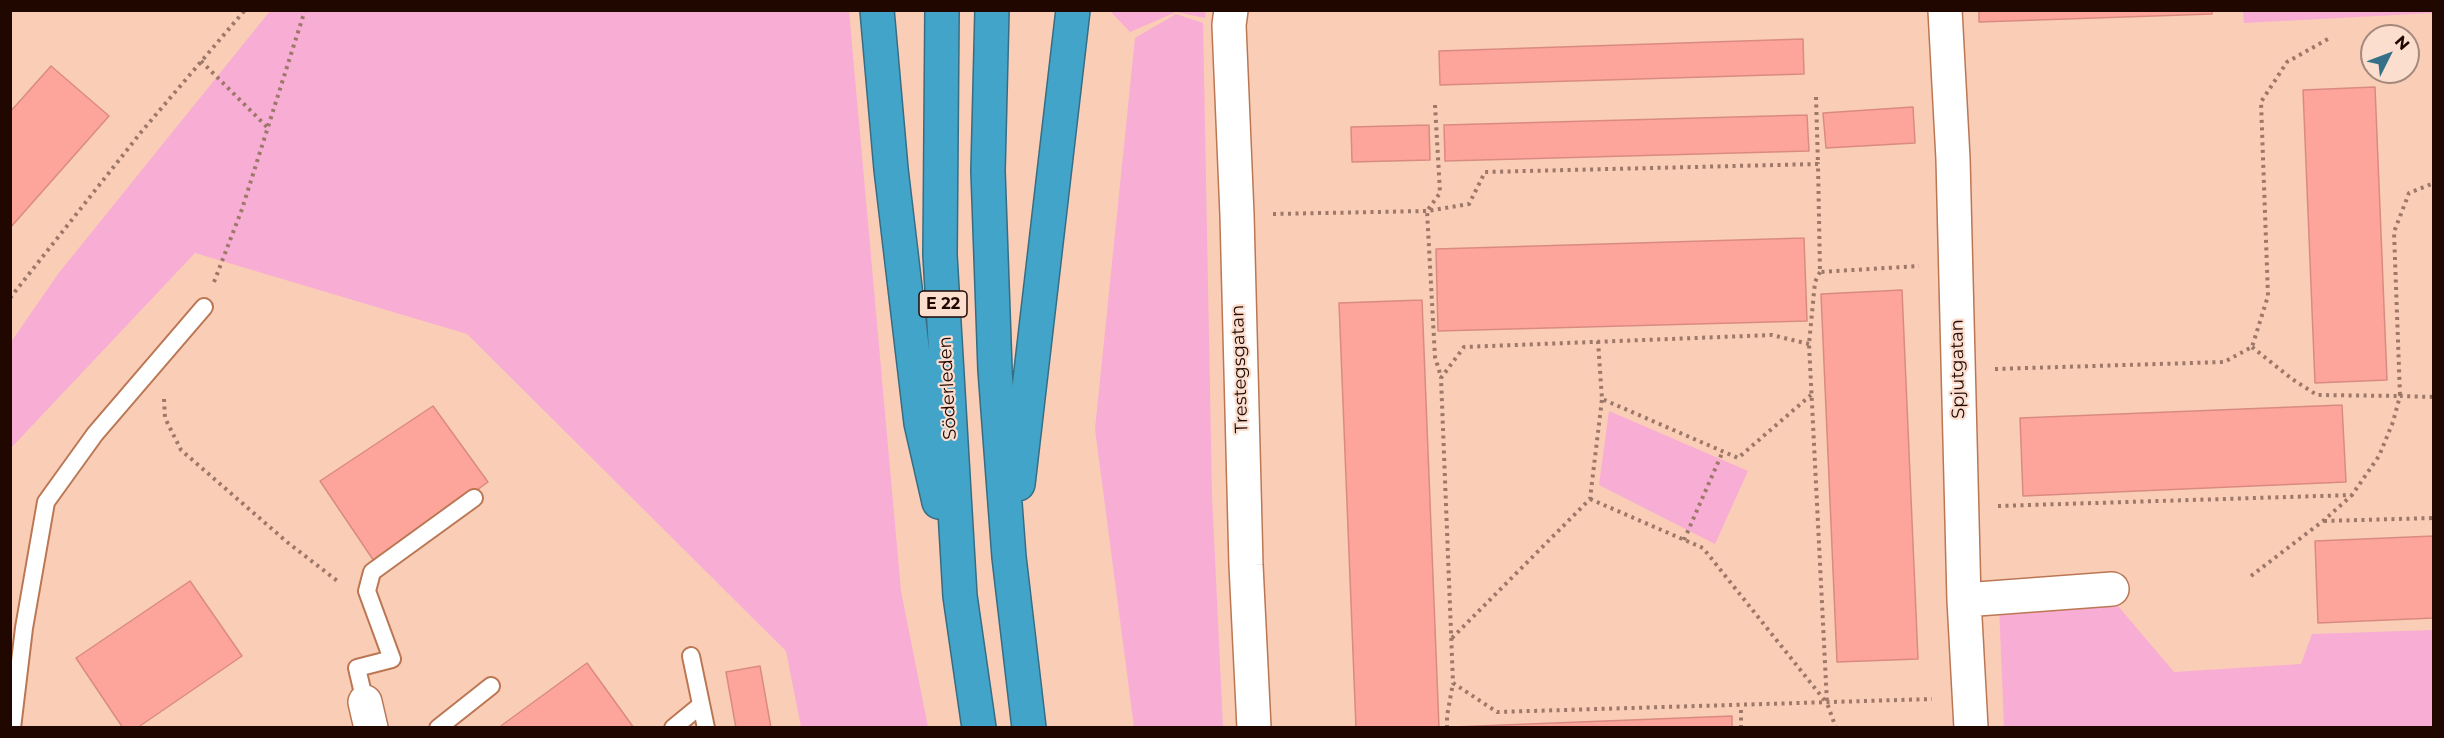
<!DOCTYPE html>
<meta charset="utf-8">
<style>
body{margin:0}
#map{position:relative;width:2444px;height:738px;overflow:hidden;background:#facdb7;font-family:Montserrat,sans-serif}
canvas{display:block}
.frame{position:absolute;inset:0;border:12px solid #200700;pointer-events:none}
.north{position:absolute;left:2360px;top:24px;width:60px;height:60px;box-sizing:border-box;background:#fcdecf;border:2px solid #a4887c;border-radius:50%;rotate:48deg;font-size:16px;font-weight:700;line-height:24px;text-align:center;color:#200700}
.north::after{content:'';display:block;margin:auto;width:21px;height:27px;background:#357088;clip-path:polygon(50% 0,100% 100%,50% 72%,0 100%)}
</style>
<div id="map">
<canvas width="2444" height="738"></canvas>
<div class="frame"></div>
<div class="north">N</div>
</div>
<script>
const context = document.querySelector('canvas').getContext('2d');
context.lineJoin = 'round';
function fillPath(path, color) { context.fillStyle = color; context.fill(path, 'evenodd'); }
const shape = rows => new Path2D(rows.map(r => 'M' + r).join(''));
function trace(path, color, width, dash) { context.strokeStyle = color; context.lineWidth = width; context.lineCap = dash ? 'butt' : 'round'; context.setLineDash(dash || []); context.stroke(path); }
function drawText(font, color, halo, rows, align = 'center') {
  context.font = font + ' Montserrat,sans-serif'; context.lineWidth = 4.5; context.setLineDash([]); context.textBaseline = 'middle'; context.strokeStyle = halo; context.fillStyle = color; for (const [text, x, y, turn = 0] of rows) {
    context.save(); context.translate(x, y); context.rotate((+turn || 0) * Math.PI / 180); context.textAlign = isNaN(turn) ? turn : align; if (halo) context.strokeText(text, 0, 0); context.fillText(text, 0, 0); context.restore();
  }
}
fillPath(shape([
 [2433,10,2433,13,2244,23,2243,11],
 [270,11,849,11,901,591,928,727,801,727,786,651,467,334,195,253,11,448,11,342,58,274],
 [1110,11,1206,11,1205,18,1176,12,1130,32],
 [1176,14,1203,23,1212,495,1223,727,1134,727,1095,429,1135,38],
 [1609,411,1748,471,1715,544,1599,485],
 [1999,605,2118,606,2174,672,2301,664,2312,634,2433,630,2433,727,2004,727]
]), '#f8add4');
const building = shape([
 [1979,10,2212,10,2212,14,1979,22,1979,10],
 [1803,39,1804,74,1440,85,1439,51,1803,39],
 [51,66,109,116,10,228,10,112,51,66],
 [2375,87,2387,380,2315,383,2303,90,2375,87],
 [1913,107,1915,143,1826,148,1823,113,1913,107],
 [1807,115,1809,151,1445,161,1444,125,1807,115],
 [1429,125,1430,160,1352,162,1351,127,1429,125],
 [1804,238,1807,321,1438,331,1436,249,1804,238],
 [1902,290,1918,659,1837,662,1821,294,1902,290],
 [1422,300,1439,728,1356,728,1339,303,1422,300],
 [2342,405,2346,482,2023,496,2020,418,2342,405],
 [433,406,488,482,376,564,320,481,433,406],
 [2434,536,2434,618,2318,623,2315,541,2434,536],
 [190,581,242,656,137,728,123,728,76,658,190,581],
 [587,663,634,728,498,728,587,663],
 [760,666,771,728,736,728,726,672,760,666],
 [1732,716,1732,728,1453,728,1453,727,1732,716]
]);
fillPath(building, '#fda59a');
trace(building, '#da8b81', 1.5);
const lane = shape([
 [691,656,706,728],
 [365,702,357,668,392,659,367,591,372,572,474,498],
 [12,728,24,628,46,502,95,434,204,307],
 [438,728,491,686],
 [673,728,701,705]
]);
const street = shape([
 [1231,10,1229,25,1237,215,1246,565,1254,728],
 [1945,10,1953,159,1964,600,1971,728],
 [1964,600,2112,589],
 [365,702,371,728]
]);
const highway = shape([
 [877,10,891,169,921,423,939,502],
 [942,10,940,255,960,596,979,728],
 [992,10,988,171,995,370,1009,557,1029,728],
 [1018,484,1073,10]
]);
trace(lane, '#bb7754', 20);
trace(street, '#bb7754', 36);
trace(highway, '#376d83', 36);
trace(shape([
 [201,61,268,128],
 [1816,97,1818,164],
 [1435,105,1440,193,1427,211,1435,357,1441,377],
 [1273,214,1427,211,1469,204,1485,172,1818,164,1820,272,1919,266],
 [1820,272,1815,282,1809,344,1827,703,1836,728],
 [214,282,242,209,305,10],
 [10,298,142,131,245,10],
 [1598,341,1602,399,1738,458,1811,395],
 [1809,344,1772,335,1464,347,1441,378,1453,683,1497,712,1932,699],
 [2252,347,2292,379,2317,395,2400,396,2394,232,2409,193,2434,183],
 [1995,369,2224,362,2252,347,2268,296,2261,102,2287,62,2328,39],
 [164,399,165,418,181,450,287,542,340,583],
 [1590,499,1703,548,1826,702],
 [1998,506,2352,495,2379,456,2393,422,2400,396,2434,397],
 [2324,521,2434,518],
 [1684,540,1723,451],
 [2251,576,2323,521,2351,496],
 [1452,638,1590,499,1602,399],
 [1447,728,1447,716,1453,683],
 [1741,728,1741,706]
]), '#9d7869', 4, [3, 4.5]);
trace(lane, '#fff', 16);
trace(street, '#fff', 33);
trace(highway, '#43a4c9', 33);
for (const [x, y, w] of [
 [943,304,48]
]) { const box = new Path2D(); box.roundRect(x - w / 2, y - 13, w, 26, 4.5); context.fillStyle = '#fcdecf'; context.fill(box); trace(box, '#200700', 1.5); }
drawText('bold 16px', '#200700', null, [
 ["E 22",943,304]
]);
drawText('18px', '#200700', '#fcdecf', [
 ["Trestegsgatan",1240,369,-92],
 ["Spjutgatan",1958,369,-91],
 ["Söderleden",948,388,-93]
]);
</script>
